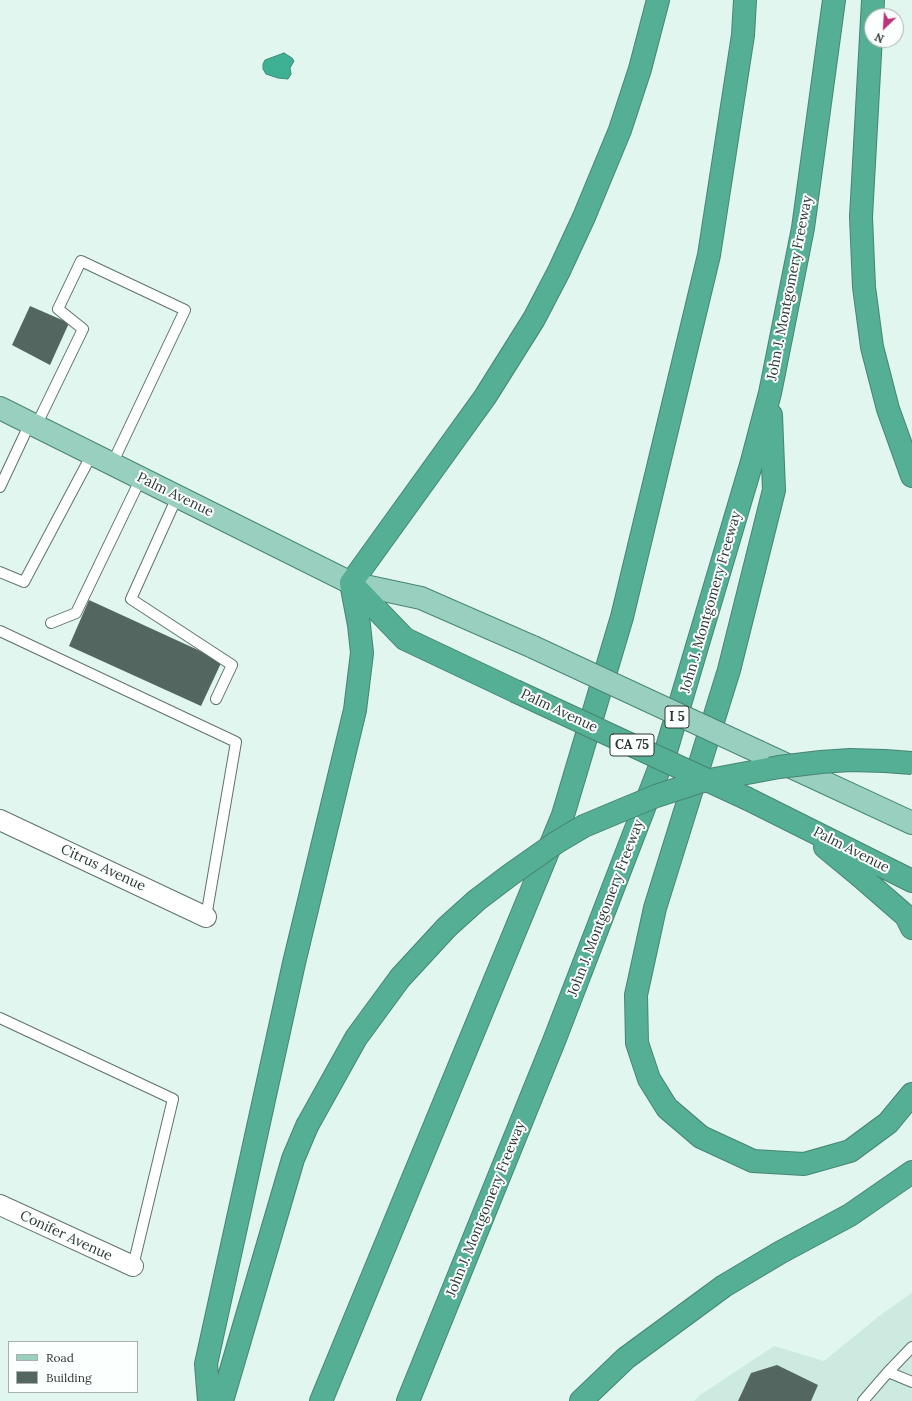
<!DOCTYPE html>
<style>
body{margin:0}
#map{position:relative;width:912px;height:1401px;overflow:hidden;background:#e0f6ef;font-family:Lora,serif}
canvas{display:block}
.legend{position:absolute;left:8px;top:1341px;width:130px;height:52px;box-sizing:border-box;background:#fbfffd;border:1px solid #a9afad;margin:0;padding:5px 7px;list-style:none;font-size:12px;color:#2f3835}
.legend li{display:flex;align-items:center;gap:8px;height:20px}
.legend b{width:20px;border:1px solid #a9afad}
.north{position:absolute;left:864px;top:8px;width:40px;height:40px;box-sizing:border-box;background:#fbfffd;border:1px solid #a9afad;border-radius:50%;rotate:205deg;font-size:11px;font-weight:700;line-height:16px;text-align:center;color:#2f3835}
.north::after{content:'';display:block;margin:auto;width:14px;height:18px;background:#ba357a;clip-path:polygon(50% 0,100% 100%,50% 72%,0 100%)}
</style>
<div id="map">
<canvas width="912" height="1401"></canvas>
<ul class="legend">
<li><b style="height:5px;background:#98cfbf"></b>Road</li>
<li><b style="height:11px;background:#53665f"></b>Building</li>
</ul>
<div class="north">N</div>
</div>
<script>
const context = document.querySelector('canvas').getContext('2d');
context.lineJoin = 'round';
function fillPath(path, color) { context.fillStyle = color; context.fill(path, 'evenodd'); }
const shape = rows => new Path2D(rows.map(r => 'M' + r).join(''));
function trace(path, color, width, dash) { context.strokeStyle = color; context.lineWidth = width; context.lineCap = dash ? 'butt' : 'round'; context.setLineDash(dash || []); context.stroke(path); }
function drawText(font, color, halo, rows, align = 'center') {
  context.font = font + ' Lora,serif'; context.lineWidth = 4; context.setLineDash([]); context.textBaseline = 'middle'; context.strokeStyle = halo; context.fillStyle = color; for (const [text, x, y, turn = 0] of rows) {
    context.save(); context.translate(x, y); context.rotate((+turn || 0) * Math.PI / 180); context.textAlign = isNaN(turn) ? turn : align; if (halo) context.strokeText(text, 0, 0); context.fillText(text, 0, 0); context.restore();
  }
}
fillPath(shape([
 [912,1293,912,1401,694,1401,700,1395,774,1346,824,1361,883,1313]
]), '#cceae0');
const water = shape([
 [284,53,292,58,294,61,290,68,291,74,288,79,278,78,266,74,263,69,263,64,265,60,284,53]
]);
fillPath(water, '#3eb093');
trace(water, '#3a8c77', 1);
fillPath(shape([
 [30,306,69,323,50,365,12,345],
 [89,600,222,661,201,706,69,646],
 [777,1365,818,1385,811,1401,738,1401,751,1373]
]), '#53665f');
const lane = shape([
 [36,426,83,329,58,309,81,261,185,310,112,464],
 [0,487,30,423],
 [177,497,131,599,232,665,216,699],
 [0,572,24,582,92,454],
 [51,623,76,613,141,478],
 [0,631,236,742,206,917],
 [0,1018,173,1099,133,1266],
 [888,1372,912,1382],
 [863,1401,888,1372,912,1347]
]);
const street = shape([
 [0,820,206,917],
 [0,1205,133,1266]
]);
const primary = shape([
 [0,408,351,583,421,598,533,647],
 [759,752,912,823]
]);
const highway = shape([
 [873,0,861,217,864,287,872,347,888,409,912,476],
 [771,415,774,490,729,670,655,908,636,995,637,1043,649,1079,667,1108,701,1137,753,1161,804,1164,850,1151,888,1123,912,1094],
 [351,583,405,639,515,691],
 [748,799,912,881],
 [825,847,860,876,906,916,912,928],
 [209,1401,206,1364,294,963,355,710,362,653,359,625,351,583,485,397,534,319,559,271,584,217,620,130,640,69,658,0],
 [222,1401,293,1159,307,1126],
 [321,1401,563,815,622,617,709,255,743,35,745,0],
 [408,1401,554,1041,666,751,751,465,770,393,803,228,834,0],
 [581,1401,626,1358,724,1286,781,1252,850,1215,912,1172]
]);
trace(lane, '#60736d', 12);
trace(street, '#60736d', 22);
trace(primary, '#478573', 24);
trace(highway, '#478573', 24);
trace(lane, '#fff', 10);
trace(street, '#fff', 20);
trace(primary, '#98cfbf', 22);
trace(highway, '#54af95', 22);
const primaryBridge = shape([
 [533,647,759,752]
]);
const highwayBridge = shape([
 [515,691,748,799],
 [307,1126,356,1038,400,978,447,927,477,900,510,875,557,842,584,826,615,813,656,796,699,782,779,767,821,762,850,760,885,761,912,763]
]);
trace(primaryBridge, '#478573', 24, []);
trace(highwayBridge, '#478573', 24, []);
trace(primaryBridge, '#98cfbf', 22);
trace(highwayBridge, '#54af95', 22);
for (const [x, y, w] of [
 [677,717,24],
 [632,745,44]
]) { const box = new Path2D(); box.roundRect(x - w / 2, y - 11, w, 22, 3); context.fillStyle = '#fbfffd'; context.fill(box); trace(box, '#2f3835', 1); }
drawText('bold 13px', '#2f3835', null, [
 ["I 5",677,717],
 ["CA 75",632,745]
]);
drawText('14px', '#2f3835', '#fbfffd', [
 ["John J. Montgomery Freeway",790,288,-79],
 ["Palm Avenue",175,495,26],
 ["John J. Montgomery Freeway",711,602,-74],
 ["Palm Avenue",559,711,25],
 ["Palm Avenue",851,850,27],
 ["Citrus Avenue",103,868,25],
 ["John J. Montgomery Freeway",606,908,-69],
 ["John J. Montgomery Freeway",486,1209,-68],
 ["Conifer Avenue",66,1236,25]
]);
</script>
